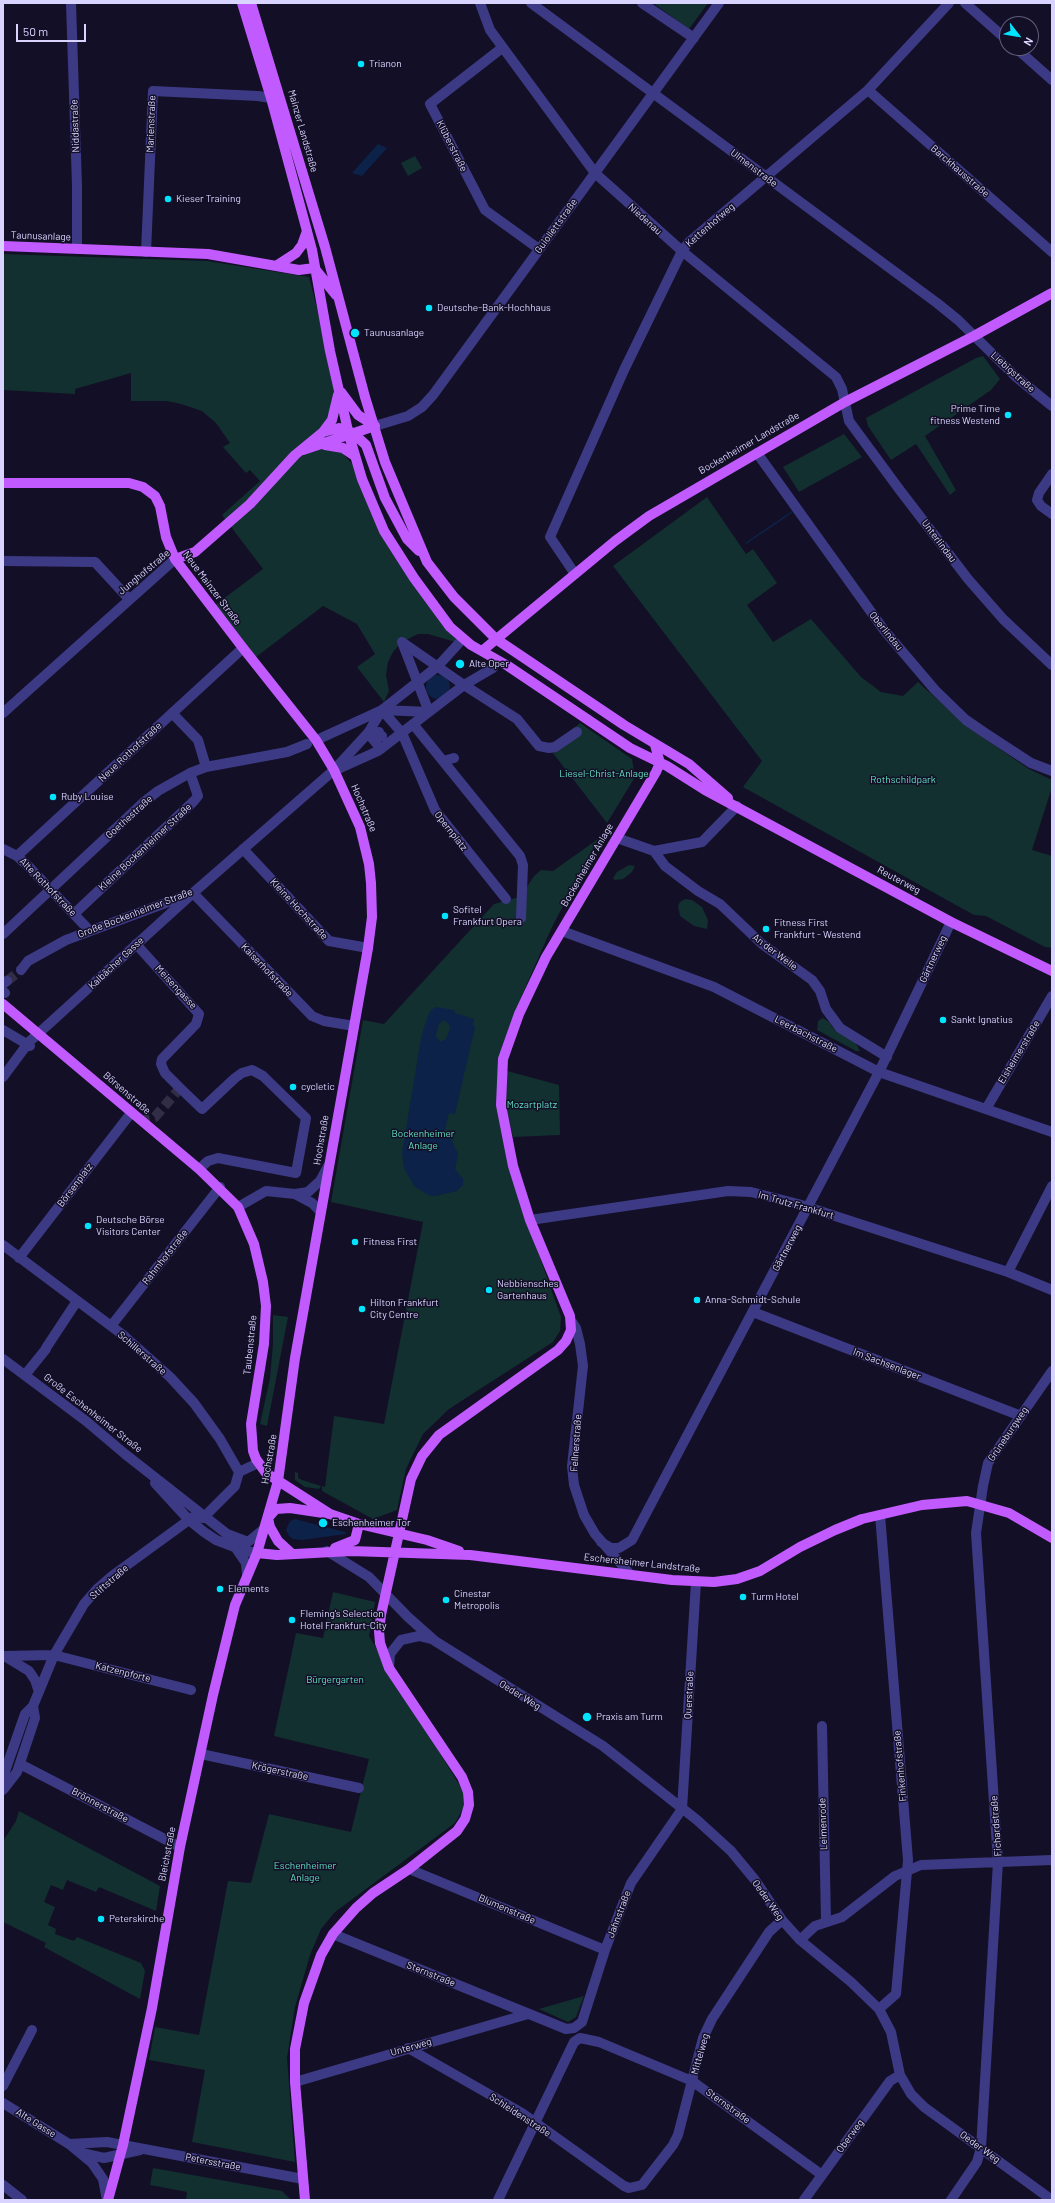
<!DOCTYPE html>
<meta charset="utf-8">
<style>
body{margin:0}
#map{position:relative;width:1055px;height:2203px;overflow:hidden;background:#130f26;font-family:Barlow,sans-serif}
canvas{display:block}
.frame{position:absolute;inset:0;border:4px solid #d9d4ff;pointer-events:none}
.north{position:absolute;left:999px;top:16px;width:40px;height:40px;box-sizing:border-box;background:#130f26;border:1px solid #625e7d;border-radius:50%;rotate:121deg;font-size:11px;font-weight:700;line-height:16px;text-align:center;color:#d9d4ff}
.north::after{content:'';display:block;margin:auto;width:14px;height:18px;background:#00e5ff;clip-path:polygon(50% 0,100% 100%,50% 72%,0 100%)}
.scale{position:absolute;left:16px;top:24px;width:70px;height:18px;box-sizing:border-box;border:2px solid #d9d4ff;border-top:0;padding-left:5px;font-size:12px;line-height:14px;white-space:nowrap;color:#d9d4ff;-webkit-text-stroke:3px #130f26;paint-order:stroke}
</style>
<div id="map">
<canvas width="1055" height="2203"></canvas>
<div class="frame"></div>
<div class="north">N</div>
<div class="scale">50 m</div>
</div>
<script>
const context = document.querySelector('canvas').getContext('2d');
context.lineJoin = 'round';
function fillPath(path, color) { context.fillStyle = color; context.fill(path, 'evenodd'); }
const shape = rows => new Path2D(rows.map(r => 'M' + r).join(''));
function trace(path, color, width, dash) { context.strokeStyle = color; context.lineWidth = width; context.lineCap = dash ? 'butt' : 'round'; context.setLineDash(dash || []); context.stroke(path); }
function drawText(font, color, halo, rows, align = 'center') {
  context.font = font + ' Barlow,sans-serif'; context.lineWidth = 3; context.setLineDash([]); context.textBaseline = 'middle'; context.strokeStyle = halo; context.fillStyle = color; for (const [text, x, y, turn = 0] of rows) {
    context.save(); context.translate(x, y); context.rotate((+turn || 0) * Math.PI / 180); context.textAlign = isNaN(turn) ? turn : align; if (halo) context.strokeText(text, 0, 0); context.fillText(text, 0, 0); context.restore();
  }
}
fillPath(shape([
 [653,3,708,3,689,29],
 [415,156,422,168,408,176,401,163],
 [3,254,207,261,309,277,338,389,328,438,359,471,384,531,459,643,428,634,418,634,402,642,393,652,388,662,386,675,389,691,384,702,357,667,375,654,357,624,323,606,256,657,214,606,263,569,222,515,260,481,250,470,246,473,223,447,230,443,216,423,202,411,181,404,167,401,131,401,131,373,75,389,75,394,3,390],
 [983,356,1000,379,991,390,925,436,956,490,950,495,916,444,891,460,868,426,866,418,976,358],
 [844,434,862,457,799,492,783,467],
 [707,497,746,554,753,549,777,583,747,605,773,642,811,619,861,677,881,692,903,696,918,682,969,728,1029,769,1052,780,1052,787,1032,850,1052,856,1052,948,1045,947,986,916,974,915,743,787,762,761,613,566],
 [580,723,632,759,635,777,607,823,549,748],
 [598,839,552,927,515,1011,499,1059,497,1104,527,1221,561,1317,560,1331,553,1342,449,1409,423,1434,406,1469,397,1510,373,1519,322,1491,322,1486,325,1487,334,1416,384,1424,423,1222,331,1202,363,1020,384,1024,494,904,516,898,525,890,534,876,541,870,553,871],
 [629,865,635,866,632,872,623,879,615,880,613,878,617,872],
 [685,899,692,900,702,907,708,920,707,929,694,926,680,916,678,906,680,902],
 [823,1018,829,1022,834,1029,855,1042,860,1051,856,1051,817,1030,818,1021],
 [507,1071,559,1085,560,1135,513,1137,506,1105],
 [273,1315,288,1317,267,1426,260,1424,270,1378,273,1344],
 [295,1472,298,1473,298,1478,302,1480,321,1486,319,1489,305,1487,295,1480],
 [333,1592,375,1602,369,1636,463,1791,464,1807,455,1823,335,1912,321,1929,310,1955,295,2007,287,2058,295,2162,192,2142,205,2070,149,2060,155,2027,199,2035,228,1881,251,1883,269,1814,351,1832,369,1759,274,1736,296,1633,323,1638],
 [19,1811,160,1886,156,1911,99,1887,96,1892,67,1880,63,1890,51,1885,44,1902,55,1907,48,1925,56,1929,55,1934,74,1941,77,1937,141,1963,145,1971,140,1999,44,1947,46,1943,3,1922,3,1841,16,1821],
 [584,1996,576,2017,568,2022,539,2009],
 [153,2168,282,2191,291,2200,186,2200,187,2192,150,2185]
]), '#12302f');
fillPath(shape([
 [378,144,387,148,362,176,352,173],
 [792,511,793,512,773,526,746,544,745,543],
 '426 687a12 12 0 1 1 24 0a12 12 0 1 1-24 0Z',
 [436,1007,454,1010,455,1013,474,1019,473,1025,475,1027,455,1114,449,1113,444,1134,450,1136,458,1154,455,1169,463,1179,463,1185,457,1191,435,1196,430,1196,414,1186,404,1168,402,1153,421,1038,426,1021,430,1011],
 [443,1020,448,1023,450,1028,446,1039,440,1042,436,1036,438,1026],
 [295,1519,345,1532,346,1534,302,1540,293,1539,289,1536,286,1530,290,1521]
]), '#0c2248');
trace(shape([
 [7,981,21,970],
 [140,1121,155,1117,180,1088]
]), '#312d47', 10, [10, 5]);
trace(shape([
 [71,3,77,186,77,249],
 [480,3,490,30,595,173,682,251,836,377,842,389,849,421,899,489,968,579,1003,619,1052,665],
 [531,3,937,303,958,320,1015,376,1052,406],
 [642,3,694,38],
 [965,3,1007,40],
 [502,48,430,104,485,210,539,249],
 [1016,48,1052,80],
 [868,90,1052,252],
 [146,252,153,91,258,96,271,98],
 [375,426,408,416,422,407,433,395,719,3],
 [757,453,884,630,935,690,966,720,985,733,1031,763,1052,771],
 [1052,474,1039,493,1037,500,1041,506,1052,514],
 [3,561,95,562,129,599],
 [575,574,550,537,624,370,682,251,689,242,868,90,949,3],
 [402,642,464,685,517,719,539,746,549,748,555,747,577,732],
 [402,642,429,712],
 [382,710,402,733,435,810,506,899],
 [382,710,429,712],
 [3,713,175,559],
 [172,713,198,740,206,767],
 [413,724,520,856,523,865,521,918],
 [379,732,379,735,382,736],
 [368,733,381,749],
 [321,738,382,710,438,666,459,643],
 [443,761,454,758],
 [338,769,378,751,464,685,493,668],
 [617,838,654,851,665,866,698,891,720,904,762,944,812,980,820,991,826,1009,840,1028,887,1057],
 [3,849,17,856,29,867,89,930],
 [243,849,329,941,368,948],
 [654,851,702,842,737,806],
 [17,856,243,648],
 [193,893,312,1016,324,1021,354,1026],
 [74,914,194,801,198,796,190,773],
 [562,931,714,987,879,1072,1052,1132],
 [3,934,144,802,158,791,190,773,206,767,287,752,307,744],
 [136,944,199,1014,196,1024,162,1059,161,1064,165,1073,180,1088,202,1109,235,1078,242,1073,252,1070,263,1076,306,1118,296,1173,218,1158,208,1161,199,1169],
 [21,970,28,961,66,940,187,895],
 [3,984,7,981],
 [3,991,5,993],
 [3,1030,30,1046],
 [3,1077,29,1042,193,893,334,770,368,733,382,710],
 [986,1109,1052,996],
 [295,1194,312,1203,321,1212],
 [238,1207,266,1191,295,1194,308,1192,320,1181,328,1166],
 [530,1220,728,1191,751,1192,798,1204,1008,1272,1052,1290],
 [3,1245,123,1335,170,1377,194,1403,220,1439,239,1472],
 [19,1258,131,1113],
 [1008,1272,1052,1186],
 [753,1312,1021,1416],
 [572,1322,576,1328,580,1344,583,1366,572,1466,574,1485,584,1515,595,1534,629,1573],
 [111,1326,220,1187],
 [46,1348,77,1301],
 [3,1359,86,1421,125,1454,227,1534,248,1542,265,1528],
 [25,1375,46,1349],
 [239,1472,258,1463],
 [155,1483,189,1520,204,1532,216,1540,245,1551,257,1553],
 [207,1514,235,1486,239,1472],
 [601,1542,611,1548,619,1548,632,1540,879,1072,951,922],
 [235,1547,246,1563,247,1575],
 [327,1551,369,1577,408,1617,435,1641,603,1746,697,1820,731,1851,755,1880,782,1920,800,1940,851,1982,879,2009,891,2032,900,2075,911,2094,924,2107,1052,2200],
 [3,1656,54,1655,191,1690],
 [6,1657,29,1671,35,1680,39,1692],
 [389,1668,390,1654,401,1640,419,1636,431,1639],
 [822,1726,826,1921],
 [201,1754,359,1788],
 [20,1764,180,1847],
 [3,1777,25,1714,33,1706,54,1655,84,1604,97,1589,112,1576,193,1517,204,1518],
 [3,1790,17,1772,35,1718,33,1706],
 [409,1869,605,1950],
 [333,1934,566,2029,574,2028,582,2022,605,1950,631,1883,682,1809,696,1582],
 [800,1940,815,1926,842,1917,895,1876,921,1865,1052,1860],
 [879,2009,896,1994,908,1860,880,1515],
 [408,2048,522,2113,624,2186,629,2188,642,2185,673,2145,678,2135,703,2038,712,2019,769,1932,782,1920],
 [295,2082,528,2014],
 [3,2086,32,2030],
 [3,2103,69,2144,92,2163,103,2179,107,2200],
 [69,2144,107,2142,303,2179],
 [82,2153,104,2158,140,2150],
 [3,2185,22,2200],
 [498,2200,574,2042,580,2038,599,2042,692,2081,822,2175],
 [804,2200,890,2081,900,2075],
 [951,2200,977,2162,981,2148,998,1862,976,1533,983,1486,988,1463,1052,1371]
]), '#3d3a85', 10);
trace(shape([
 [242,3,271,98,304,220,312,250,330,351,349,435,362,479,384,531,414,578,450,627,471,645,508,666,630,748,667,766,705,790,951,922,1052,971],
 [251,3,325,247,365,397,385,462,427,562,454,597,496,639,624,725,689,764,728,798],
 [3,246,208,254,299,270,314,268],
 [276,266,296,253,302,245,307,231],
 [315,269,336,295],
 [341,392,358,415,375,426],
 [323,432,332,420,338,395],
 [325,445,343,448,355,456],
 [303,450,375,426],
 [3,483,129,483,143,487,155,496,160,506,166,537,175,559,243,648,316,740,334,770,360,827,369,864,371,883,372,917,368,948,295,1358,278,1481,257,1553,235,1605,213,1695,180,1847,152,2008,123,2145,108,2200],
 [175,559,195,552,250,504,295,455,323,432,339,428,353,433,366,445,385,498,407,539,419,551],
 [482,651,615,541,649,516,845,402,974,336,1052,293],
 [3,1004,199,1169,238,1207,254,1244,263,1282,266,1306,264,1344,251,1424,253,1451,256,1459,266,1473,330,1514],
 [335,1548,355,1540,359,1524],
 [257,1553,277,1555,351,1551,470,1555,672,1580,714,1582,737,1579,760,1571,800,1547,835,1530,862,1519,922,1505,967,1501,1009,1513,1052,1538],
 [291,1553,278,1541,270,1527,268,1518,276,1509,290,1508,330,1514,359,1524,427,1540,459,1551],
 [305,2200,295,2082,295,2049,304,2003,321,1955,333,1934,356,1908,373,1893,409,1869,457,1831,465,1819,469,1805,468,1792,462,1777,389,1668,380,1643,379,1631,381,1615,411,1479,422,1456,439,1435,558,1350,566,1341,571,1330,570,1316,530,1220,513,1166,501,1105,503,1059,519,1014,546,957,656,772,660,763,655,745]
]), '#c25bff', 10);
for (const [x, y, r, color] of [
 [361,64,4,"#00e5ff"],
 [168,199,4,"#00e5ff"],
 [429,308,4,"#00e5ff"],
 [355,333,5,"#00e5ff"],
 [1008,415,4,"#00e5ff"],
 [460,664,5,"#00e5ff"],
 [53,797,4,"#00e5ff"],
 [445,916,4,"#00e5ff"],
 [766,929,4,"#00e5ff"],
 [943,1020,4,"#00e5ff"],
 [293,1087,4,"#00e5ff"],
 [88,1226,4,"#00e5ff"],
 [355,1242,4,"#00e5ff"],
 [489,1290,4,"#00e5ff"],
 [697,1300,4,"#00e5ff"],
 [362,1309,4,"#00e5ff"],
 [323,1523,5,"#00e5ff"],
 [220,1589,4,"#00e5ff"],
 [743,1597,4,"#00e5ff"],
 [446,1600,4,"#00e5ff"],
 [292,1620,4,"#00e5ff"],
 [587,1717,5,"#00e5ff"],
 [101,1919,4,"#00e5ff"]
]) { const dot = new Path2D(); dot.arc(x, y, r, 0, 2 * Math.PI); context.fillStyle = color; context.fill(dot); trace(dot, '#130f26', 1.5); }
drawText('10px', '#d9d4ff', '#130f26', [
 ["Trianon",369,64],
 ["Kieser Training",176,199],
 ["Deutsche-Bank-Hochhaus",437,308],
 ["Taunusanlage",364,333],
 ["Prime Time",1000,409,"right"],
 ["fitness Westend",1000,421,"right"],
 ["Alte Oper",469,664],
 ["Ruby Louise",61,797],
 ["Sofitel",453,910],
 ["Frankfurt Opera",453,922],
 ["Fitness First",774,923],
 ["Frankfurt - Westend",774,935],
 ["Sankt Ignatius",951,1020],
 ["cycletic",301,1087],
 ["Deutsche Börse",96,1220],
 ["Visitors Center",96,1232],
 ["Fitness First",363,1242],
 ["Nebbiensches",497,1284],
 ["Gartenhaus",497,1296],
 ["Anna-Schmidt-Schule",705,1300],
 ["Hilton Frankfurt",370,1303],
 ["City Centre",370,1315],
 ["Eschenheimer Tor",332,1523],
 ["Elements",228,1589],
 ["Cinestar",454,1594],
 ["Metropolis",454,1606],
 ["Turm Hotel",751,1597],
 ["Fleming's Selection",300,1614],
 ["Hotel Frankfurt-City",300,1626],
 ["Praxis am Turm",596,1717],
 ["Peterskirche",109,1919]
], 'left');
drawText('10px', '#d9d4ff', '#130f26', [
 ["Marienstraße",151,124,-88],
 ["Niddastraße",75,126,-92],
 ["Mainzer Landstraße",303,131,74],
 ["Klüberstraße",452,146,63],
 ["Ulmenstraße",754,168,37],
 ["Barckhausstraße",960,171,41],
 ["Niedenau",645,219,42],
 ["Kettenhofweg",710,225,-41],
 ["Guiollettstraße",556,226,-54],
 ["Taunusanlage",41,236,2],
 ["Liebigstraße",1013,372,42],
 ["Bockenheimer Landstraße",749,443,-30],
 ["Unterlindau",939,541,53],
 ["Junghofstraße",144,572,-40],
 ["Neue Mainzer Straße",212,588,53],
 ["Oberlindau",886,631,51],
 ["Neue Rothofstraße",130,752,-43],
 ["Hochstraße",364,808,67],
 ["Goethestraße",129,817,-42],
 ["Opernplatz",451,831,52],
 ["Kleine Bockenheimer Straße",145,847,-43],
 ["Bockenheimer Anlage",587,865,-60],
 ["Reuterweg",899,880,28],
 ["Alte Rothofstraße",48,887,46],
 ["Kleine Hochstraße",299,909,47],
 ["Große Bockenheimer Straße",135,913,-21],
 ["An der Welle",775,952,37],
 ["Gärtnerweg",933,959,-65],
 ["Kalbächer Gasse",116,963,-43],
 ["Kaiserhofstraße",267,970,46],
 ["Meisengasse",176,987,47],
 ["Leerbachstraße",806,1034,27],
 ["Elsheimerstraße",1019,1052,-59],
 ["Börsenstraße",127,1093,41],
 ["Hochstraße",321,1140,-80],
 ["Börsenplatz",75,1185,-53],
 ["Im Trutz Frankfurt",796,1205,16],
 ["Gärtnerweg",787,1248,-62],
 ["Rahmhofstraße",165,1257,-52],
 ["Taubenstraße",250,1345,-84],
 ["Schillerstraße",142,1353,41],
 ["Im Sachsenlager",887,1364,21],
 ["Große Eschenheimer Straße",93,1413,38],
 ["Grüneburgweg",1008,1434,-56],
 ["Fellnerstraße",576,1443,-86],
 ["Hochstraße",269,1459,-80],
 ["Eschersheimer Landstraße",642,1563,6],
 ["Stiftstraße",109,1582,-41],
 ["Katzenpforte",123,1672,14],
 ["Oeder Weg",520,1695,32],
 ["Querstraße",689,1695,-87],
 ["Finkenhofstraße",900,1766,-95],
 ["Krögerstraße",280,1771,12],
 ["Brönnerstraße",100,1805,28],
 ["Leimenrode",823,1824,-92],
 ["Fichardstraße",996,1826,-94],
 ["Bleichstraße",167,1854,-79],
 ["Oeder Weg",768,1900,55],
 ["Blumenstraße",507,1909,23],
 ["Jahnstraße",619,1914,-69],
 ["Sternstraße",431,1974,22],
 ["Unterweg",411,2047,-16],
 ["Mittelweg",700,2054,-74],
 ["Sternstraße",728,2106,36],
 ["Schleidenstraße",520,2115,33],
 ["Alte Gasse",36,2123,32],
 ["Oberweg",850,2136,-54],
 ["Oeder Weg",980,2147,36],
 ["Petersstraße",213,2162,11]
]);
drawText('10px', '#5fe0c0', '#130f26', [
 ["Liesel-Christ-Anlage",604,774],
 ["Rothschildpark",903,780],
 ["Mozartplatz",532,1105],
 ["Bockenheimer",423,1134],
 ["Anlage",423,1146],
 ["Bürgergarten",335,1680],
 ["Eschenheimer",305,1866],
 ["Anlage",305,1878]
]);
</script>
